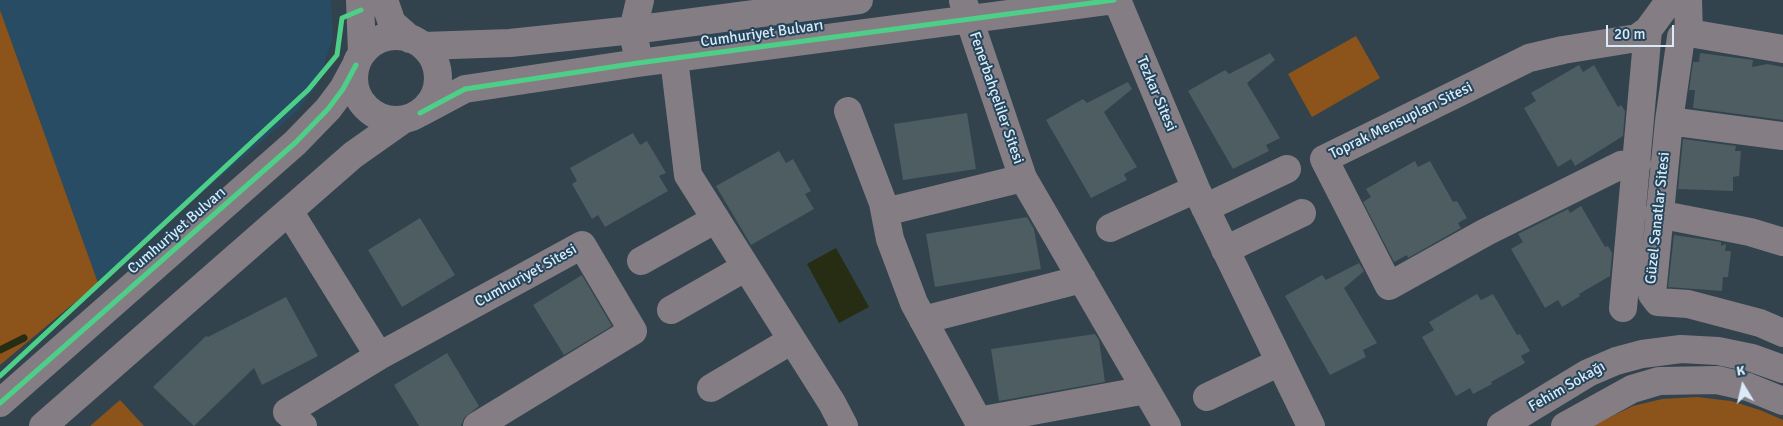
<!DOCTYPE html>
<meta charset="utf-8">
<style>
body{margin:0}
#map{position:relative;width:1783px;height:426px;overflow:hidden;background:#32434e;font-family:Signika,sans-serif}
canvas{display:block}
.north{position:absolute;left:1718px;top:361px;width:50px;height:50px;-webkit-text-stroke:4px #26455a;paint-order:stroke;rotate:351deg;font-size:14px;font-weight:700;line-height:20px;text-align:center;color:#d9ebf8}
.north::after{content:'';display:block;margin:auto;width:18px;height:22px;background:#d9ebf8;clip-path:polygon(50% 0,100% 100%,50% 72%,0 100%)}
.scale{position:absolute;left:1606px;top:25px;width:68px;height:22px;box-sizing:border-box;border:2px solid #d9ebf8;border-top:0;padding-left:6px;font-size:15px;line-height:18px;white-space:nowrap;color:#d9ebf8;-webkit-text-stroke:4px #26455a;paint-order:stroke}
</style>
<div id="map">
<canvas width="1783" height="426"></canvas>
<div class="north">K</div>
<div class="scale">20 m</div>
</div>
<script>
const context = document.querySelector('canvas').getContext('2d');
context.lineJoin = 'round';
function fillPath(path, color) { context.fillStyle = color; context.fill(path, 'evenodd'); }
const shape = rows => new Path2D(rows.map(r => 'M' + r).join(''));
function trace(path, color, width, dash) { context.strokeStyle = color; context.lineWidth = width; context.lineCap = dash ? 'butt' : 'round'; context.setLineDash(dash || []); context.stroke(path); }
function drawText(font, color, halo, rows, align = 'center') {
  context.font = font + ' Signika,sans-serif'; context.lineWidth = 4; context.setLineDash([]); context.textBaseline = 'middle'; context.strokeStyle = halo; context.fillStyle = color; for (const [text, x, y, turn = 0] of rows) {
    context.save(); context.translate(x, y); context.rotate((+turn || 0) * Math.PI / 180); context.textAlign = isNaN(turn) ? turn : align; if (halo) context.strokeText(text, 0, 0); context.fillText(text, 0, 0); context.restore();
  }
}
fillPath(shape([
 [0,0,331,0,333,38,317,85,298,110,98,283,0,10]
]), '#284c63');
fillPath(shape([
 [0,10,98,283,0,365],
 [1356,36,1380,78,1312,117,1288,74],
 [1697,397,1731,401,1760,410,1783,420,1783,426,1592,426,1633,406,1662,399],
 [120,400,144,426,90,426]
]), '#8c541b');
fillPath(shape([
 [836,248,869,307,839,323,807,264]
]), '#262d12');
trace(shape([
 [0,350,24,338]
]), '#262d12', 7);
fillPath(shape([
 [1270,53,1275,60,1247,83,1280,138,1266,145,1269,151,1233,169,1188,91,1225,70,1229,74],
 [1700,53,1753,60,1752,67,1767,64,1783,67,1783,120,1693,108,1695,90,1689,90,1693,62,1699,62],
 [1579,65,1583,72,1594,65,1618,107,1621,105,1625,111,1623,136,1575,166,1571,159,1558,167,1524,108,1536,101,1531,93],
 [1128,82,1132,89,1104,112,1137,167,1124,174,1127,180,1091,198,1046,120,1083,99,1087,103],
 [967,113,976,169,903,180,894,124],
 [633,133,640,145,647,141,666,173,659,176,668,191,605,227,598,215,592,219,572,184,577,181,570,168],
 [1683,139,1736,146,1735,151,1741,151,1739,176,1733,177,1733,191,1678,189],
 [779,151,786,163,793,159,811,191,805,194,814,209,751,245,716,186],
 [1415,161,1418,167,1430,161,1453,202,1457,201,1467,218,1458,223,1461,228,1408,258,1407,255,1394,262,1363,202,1371,197,1366,189],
 [1581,206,1605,247,1608,246,1612,253,1610,276,1579,294,1580,296,1562,307,1558,300,1545,308,1511,249,1523,242,1518,234,1568,209,1570,213],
 [1027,217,1034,229,1041,269,935,287,926,234],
 [420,218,455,275,402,307,368,250],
 [1674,235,1721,242,1721,246,1726,244,1725,251,1731,251,1728,277,1723,277,1722,291,1668,287],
 [1359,263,1364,271,1344,288,1377,343,1363,350,1366,357,1330,375,1285,296,1322,275,1326,280],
 [582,275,612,326,564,355,533,305],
 [1477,294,1481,300,1493,294,1517,335,1520,334,1530,351,1521,356,1525,363,1491,382,1492,384,1473,394,1470,388,1456,396,1422,337,1434,330,1429,322],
 [286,297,318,356,262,385,254,368,194,426,153,387,206,336,208,337],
 [1095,334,1099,340,1105,382,999,401,991,349],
 [447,353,479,406,464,418,461,426,419,426,394,385]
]), '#4d5d61');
trace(shape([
 [360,0,362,53],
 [384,0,392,23,410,39],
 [1117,0,1196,189,1311,426],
 [1688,0,1689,33,1783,49],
 [963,1,1023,178,1167,426],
 [1689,33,1681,37,1669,121,1652,294,1658,302,1688,304,1760,323,1783,333],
 '354 78a42 42 0 1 1 84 0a42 42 0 1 1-84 0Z',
 [424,46,510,43,633,30,859,0],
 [636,47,633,30,640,0],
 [674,59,688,175,832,403,844,426],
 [848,111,883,203,890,239,914,303,981,426],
 [420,113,465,89,638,63,1114,0],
 [1669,121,1783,136],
 [1637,163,1621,165,1486,232,1389,286,1324,159,1529,58,1563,50,1637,38,1648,30,1670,0],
 [1205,208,1287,169],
 [289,211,379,356],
 [885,212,1023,178],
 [1658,214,1750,232,1783,242],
 [1110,228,1196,189],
 [1225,250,1302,213],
 [641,261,716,219],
 [1623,308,1648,30],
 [671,310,746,267],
 [923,320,1082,279],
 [711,388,792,340],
 [1207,397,1280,362],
 [0,403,295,143,328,109,343,89,356,65],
 [978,421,1146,390],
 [43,426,353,155,404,119],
 [303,426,287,412,379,356,582,245,633,331,477,426],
 [1501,426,1588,373,1616,361,1642,354,1681,349,1718,351,1752,358,1783,369],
 [1565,426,1632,389,1659,381,1717,380,1748,387,1783,401]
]), '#847e84', 28);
trace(shape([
 [420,113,465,89,638,63,1114,0],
 [0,376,308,90,337,55,342,18,361,10],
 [0,403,295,143,328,109,343,89,356,65]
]), '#4dcf88', 5);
drawText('15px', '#d9ebf8', '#26455a', [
 ["Cumhuriyet Bulvarı",762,34,-8],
 ["Tezkar Sitesi",1156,94,67],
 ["Fenerbahçeliler Sitesi",996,98,71],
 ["Toprak Mensupları Sitesi",1401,121,-26],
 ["Güzel Sanatlar Sitesi",1658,218,-84],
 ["Cumhuriyet Bulvarı",177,231,-41],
 ["Cumhuriyet Sitesi",526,276,-29],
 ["Fehim Sokağı",1567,387,-30]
]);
</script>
